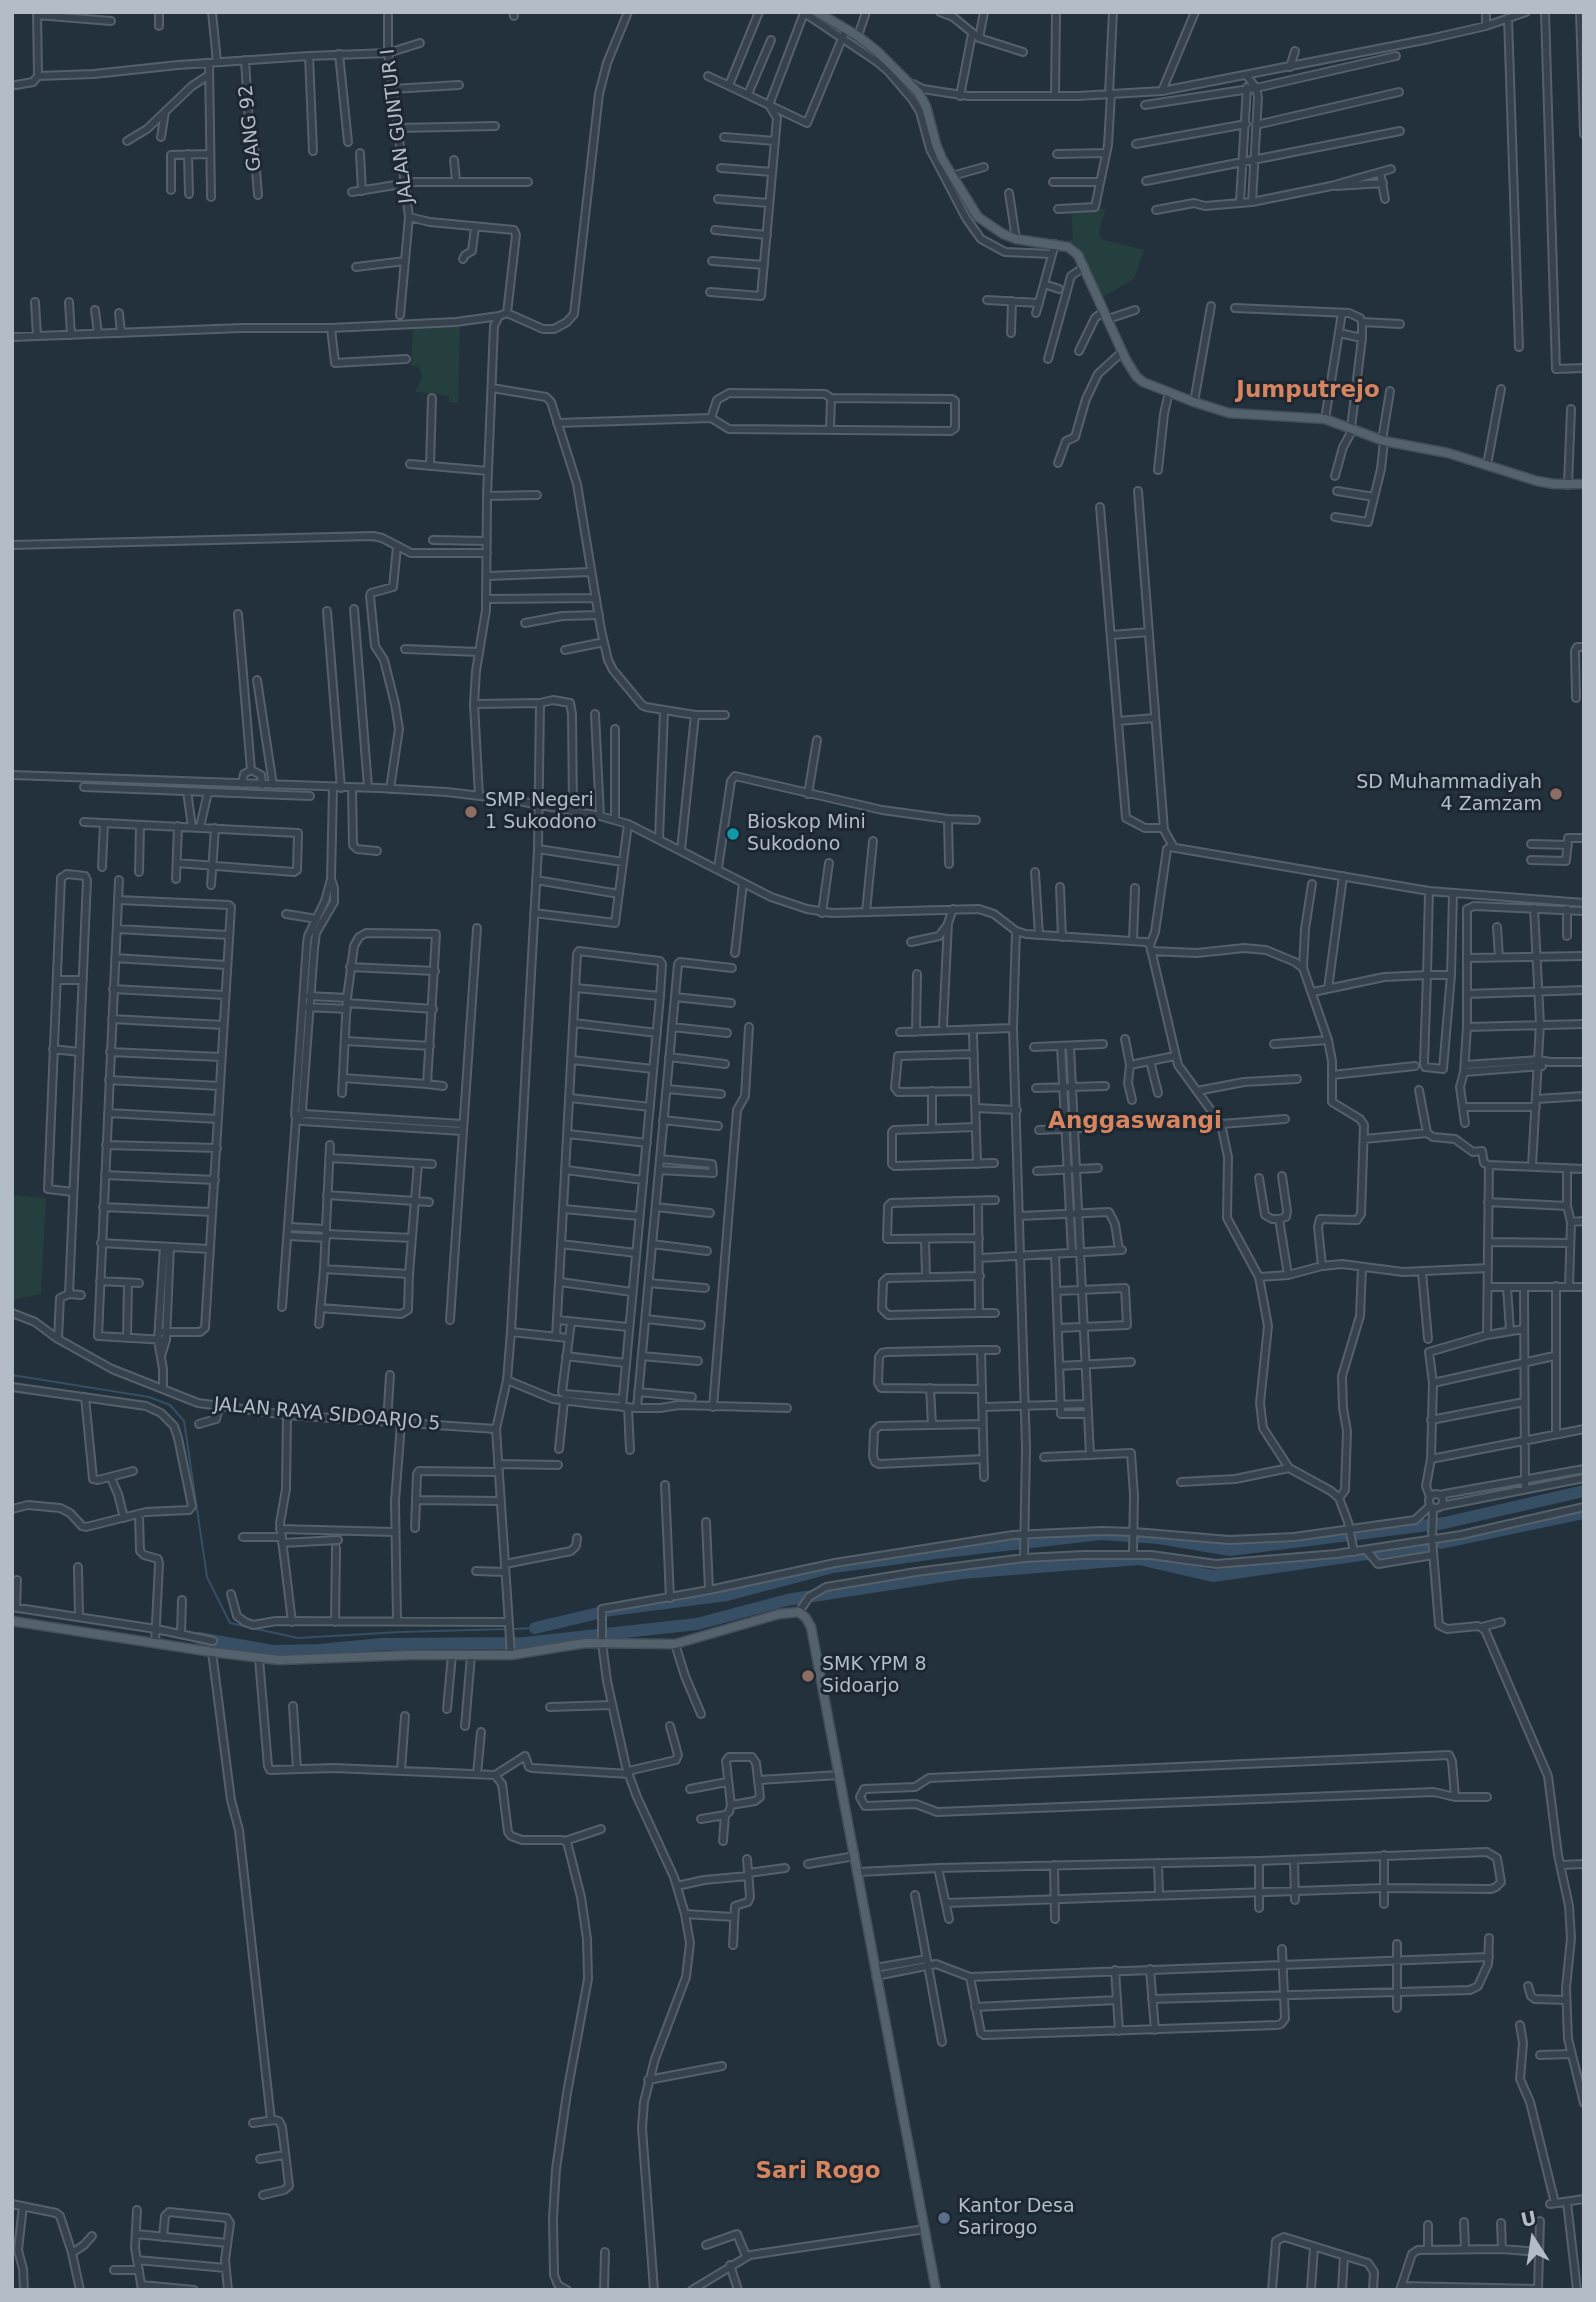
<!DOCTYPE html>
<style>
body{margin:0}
#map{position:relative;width:1596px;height:2302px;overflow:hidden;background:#23313d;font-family:"DejaVu Sans",sans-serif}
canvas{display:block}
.frame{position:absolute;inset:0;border:14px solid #b2bdc8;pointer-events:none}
.north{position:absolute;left:1498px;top:2204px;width:70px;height:70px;-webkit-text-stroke:5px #1c2732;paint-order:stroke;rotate:348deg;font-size:19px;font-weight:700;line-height:28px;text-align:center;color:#b2bdc8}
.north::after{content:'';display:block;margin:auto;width:24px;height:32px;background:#b2bdc8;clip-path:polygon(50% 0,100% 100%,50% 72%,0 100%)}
</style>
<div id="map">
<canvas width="1596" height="2302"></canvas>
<div class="frame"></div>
<div class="north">U</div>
</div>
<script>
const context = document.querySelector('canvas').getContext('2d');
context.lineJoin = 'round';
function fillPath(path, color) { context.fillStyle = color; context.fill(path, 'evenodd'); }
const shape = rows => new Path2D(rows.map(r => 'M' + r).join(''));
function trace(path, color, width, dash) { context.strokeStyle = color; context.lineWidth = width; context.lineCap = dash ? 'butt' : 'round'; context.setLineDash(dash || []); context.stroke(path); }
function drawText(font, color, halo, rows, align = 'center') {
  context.font = font + ' "DejaVu Sans",sans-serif'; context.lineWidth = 6; context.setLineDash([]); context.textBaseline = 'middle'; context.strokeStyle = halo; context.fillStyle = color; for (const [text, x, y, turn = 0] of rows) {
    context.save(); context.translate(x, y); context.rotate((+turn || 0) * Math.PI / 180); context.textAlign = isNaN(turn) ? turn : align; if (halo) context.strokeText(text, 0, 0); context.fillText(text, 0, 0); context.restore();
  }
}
fillPath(shape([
 [1071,209,1106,209,1099,231,1101,239,1144,250,1134,279,1099,299,1074,247,1065,241,1073,239],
 [413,326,460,327,458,403,449,402,449,396,415,392,422,377,419,367,411,366],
 [12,1195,46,1198,41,1294,12,1300]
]), '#253e3e');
trace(shape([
 [12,1375,149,1397,170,1405,184,1421,207,1577,230,1623,298,1638,400,1632,508,1629],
 [513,1629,535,1628]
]), '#364f64', 2);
trace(shape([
 [1441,1543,1584,1513],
 [535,1628,611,1610,727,1595,833,1567,943,1552,1101,1534,1159,1538,1230,1550,1444,1523,1584,1491],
 [199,1638,273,1651,319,1650,382,1644,525,1643,697,1624,787,1600,962,1573,1139,1559,1213,1576,1423,1546]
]), '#364f64', 12);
const minor = shape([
 [37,12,38,76,94,74,178,65,309,56,388,53,420,43],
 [212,12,217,62],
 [388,12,388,53,409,217,430,222,514,230,516,235,507,313],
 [513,12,514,16],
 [803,12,876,61,888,71,912,99,920,112,930,149,966,218,981,239,1005,252,1052,254],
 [940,12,953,17,979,38,1023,52],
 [1486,12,1486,26],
 [1545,12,1556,369,1584,368],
 [1580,12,1584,134],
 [37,15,111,21],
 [1508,18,1519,347],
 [159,26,159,12],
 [858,36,866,12],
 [979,38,984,12],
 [339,54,348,142],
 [309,56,313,151],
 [245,60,250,142,254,145,258,195],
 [209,63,211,197],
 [1290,67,1295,51],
 [708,76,807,123,844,34],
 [1247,76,1256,88,1258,97,1252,202],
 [913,84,923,89,968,96,1078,96,1162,91,1429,39,1486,26,1526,12],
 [16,85,33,82,38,76],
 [729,85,759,12],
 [392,89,459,85],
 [1162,91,1195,12],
 [748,94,771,40],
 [1109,94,1113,12],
 [1055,95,1056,12],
 [960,96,972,34],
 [1145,105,1256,88,1396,56],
 [1256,125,1399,92],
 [397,128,495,126],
 [161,137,165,112],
 [724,137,775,141],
 [127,141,147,129,192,86,209,75],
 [1136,144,1246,124],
 [360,153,362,191],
 [188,154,189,194],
 [1057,154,1106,153],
 [454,160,456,181],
 [721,168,772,172],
 [1380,172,1385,199],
 [952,176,984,167],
 [1146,181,1400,131],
 [1053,182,1100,182],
 [1336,186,1383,183],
 [171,190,171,155,210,154],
 [352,192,414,182,528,182],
 [1009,193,1016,239],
 [718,199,769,203],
 [1240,201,1247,87],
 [1058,209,1095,207,1108,145,1111,94],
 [1156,210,1194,203,1205,206,1252,202,1331,186,1391,169],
 [715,230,767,235],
 [463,259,465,255,472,251,475,227],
 [712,261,764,265],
 [356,267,405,261],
 [1044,284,1059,289],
 [710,292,761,296,777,118,769,105,804,13],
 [987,300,1039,303],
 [35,302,37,336],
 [69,302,71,335],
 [1235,308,1349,313,1360,318,1362,322,1362,338,1351,428],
 [95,310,98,334],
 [119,313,121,333],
 [1036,313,1055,244],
 [400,315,409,217],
 [1108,319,1135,310],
 [1362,322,1400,324],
 [331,328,335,363,406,359],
 [1011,333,1012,301],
 [1339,333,1362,338],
 [12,337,242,328,331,328,456,322,499,316],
 [1079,351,1095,318,1104,311],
 [1048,359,1071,276,1084,267],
 [492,388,546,397,551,402,577,484,601,630,608,660,613,670,642,705,646,707,695,715,725,715],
 [1194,402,1211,306],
 [1325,419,1342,313],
 [557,423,711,418,729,429,951,431,955,428,955,401,952,399,831,398,825,394,729,393,717,400,711,418],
 [830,430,831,398],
 [1382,440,1390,391],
 [1058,463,1066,441,1075,437,1086,399,1098,374,1122,352],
 [410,464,488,471],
 [1487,465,1501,389],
 [430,466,432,398],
 [1158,470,1164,414,1169,392],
 [1335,476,1343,447,1353,429],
 [1568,485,1571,409],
 [1138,491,1164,830,1173,846],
 [1337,491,1374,497],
 [487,496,537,495],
 [1100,507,1126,818,1145,828,1163,828],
 [1335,517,1368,522,1381,469,1384,441],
 [433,540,487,541],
 [12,545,373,536,382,538,411,553,487,553],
 [487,576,591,572],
 [487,599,596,598],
 [354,609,368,787],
 [327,611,341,788],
 [238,614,251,770,244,774,242,784],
 [525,623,562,616,599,615],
 [1111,635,1149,632],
 [405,649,479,652],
 [565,650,604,642],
 [257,680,273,785],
 [1576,698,1575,651,1577,647,1584,647],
 [474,704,540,703,553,700,570,703,572,714,573,811],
 [595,714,600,816],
 [1118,721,1155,718],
 [251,770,261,775,262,785],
 [12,775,378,788,447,792,513,800,600,816,628,824,771,897,807,909,832,913,979,909,994,914,1016,931,1026,934,1146,942,1150,945,1178,1065,1221,1124,1228,1157,1227,1218,1259,1277,1268,1326,1260,1403,1263,1428,1289,1468,1331,1491,1339,1498,1348,1522,1354,1552],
 [84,787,310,796],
 [333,788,331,879,325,901,308,936,307,943,295,1115,301,1121,462,1131],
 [352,788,353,845,357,849,377,851],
 [390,789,399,729,395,704,384,660,375,646,370,596,371,593,393,587,397,547],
 [187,791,192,827],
 [808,794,817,740],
 [479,796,474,704,476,671,486,610,487,496,494,326,499,316,507,313,543,329,554,329,567,322,574,314,599,94,607,63,628,12],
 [948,819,949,864],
 [615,820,615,729],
 [84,822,298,833,297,870,294,872,177,863],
 [200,827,208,792],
 [659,839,664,711],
 [1531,844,1568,845],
 [538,849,623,862],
 [681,850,695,715],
 [1531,860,1566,861,1568,838,1584,838],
 [102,867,104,823],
 [718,868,731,781,735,776,882,810,948,819,976,820],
 [139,872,140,825],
 [1035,872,1039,935],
 [176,879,178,826],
 [119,880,98,1336,166,1340],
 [536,880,619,894],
 [211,885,215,828],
 [1060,887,1062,937],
 [118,900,229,905,231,907,205,1328,200,1332,159,1332],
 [1567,909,1567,936],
 [866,912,873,841],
 [534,913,615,923,628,824],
 [822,913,829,863],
 [286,914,317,919],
 [1497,927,1499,957],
 [117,929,228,935],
 [1016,931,1013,1028,1026,1448,1024,1558],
 [1133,940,1135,888],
 [911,942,939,936,948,924],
 [1150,945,1155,932,1167,849,1170,847,1429,891,1584,903],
 [1151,951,1197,953,1244,948,1266,950,1295,962,1303,968,1328,1040,1332,1061,1332,1102,1360,1119,1364,1125,1361,1214,1357,1220,1320,1219,1318,1227,1322,1266],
 [735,953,743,883],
 [115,958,226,965],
 [1467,958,1584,956],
 [350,967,435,971],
 [1303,968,1305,929,1312,884],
 [1427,975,1451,975,1443,1069,1425,1067,1424,1063,1427,975],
 [1451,975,1453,894],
 [57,980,83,980],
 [576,988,660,996],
 [113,989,225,995],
 [1328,989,1343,876],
 [1313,992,1384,977,1427,975,1429,891],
 [1467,994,1584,990],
 [309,996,347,998],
 [675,997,731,1003],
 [347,1003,433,1009],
 [307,1007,347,1009],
 [112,1019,223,1025],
 [574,1023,657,1033],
 [943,1026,948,923,953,909],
 [672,1027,727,1033],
 [1467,1027,1584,1024],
 [900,1032,1013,1028],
 [916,1032,917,974],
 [973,1035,977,1164],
 [1125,1039,1130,1065,1128,1083,1132,1100],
 [346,1041,430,1046],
 [1274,1044,1328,1040],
 [1061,1046,1072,1252],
 [1070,1046,1090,1455],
 [1034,1047,1103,1044],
 [53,1049,79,1052],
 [110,1052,221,1057],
 [974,1054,898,1056,895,1088,898,1092,975,1091],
 [669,1057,725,1064],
 [572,1060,653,1069],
 [1150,1061,1158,1093],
 [1130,1065,1175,1056],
 [1465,1065,1539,1060,1550,1062,1584,1062],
 [1464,1072,1542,1066],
 [1332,1075,1415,1066],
 [109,1080,220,1086],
 [427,1084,443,1086],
 [1036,1088,1105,1086],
 [667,1089,721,1094],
 [1419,1090,1427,1133],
 [932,1091,932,1128],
 [1197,1091,1244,1082,1297,1079],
 [342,1093,347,998,354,946,359,937,366,933,436,934,427,1084,343,1078],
 [570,1098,650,1107],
 [1537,1099,1584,1096],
 [1464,1107,1536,1107],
 [976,1108,1017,1110],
 [108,1113,218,1119],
 [305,1114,302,1110,314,949,316,933,334,902,334,888,331,879],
 [663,1120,718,1126],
 [1465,1123,1460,1087,1464,1072,1467,1027,1467,909,1474,906,1584,911],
 [1221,1124,1285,1119],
 [976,1127,894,1130,892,1132,892,1164,895,1166,994,1163],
 [1039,1130,1105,1127],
 [568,1134,647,1143],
 [1364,1139,1427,1133,1433,1137,1455,1139,1473,1152,1482,1151,1484,1163,1489,1165],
 [106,1145,217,1148],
 [330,1158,432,1164],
 [1532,1166,1540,1024,1534,908],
 [1567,1168,1567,1206,1571,1222,1569,1287],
 [566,1170,643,1180],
 [659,1170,713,1173,712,1164,660,1159],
 [1037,1171,1098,1168],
 [105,1175,215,1180],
 [1259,1178,1265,1215,1272,1219,1279,1219,1288,1275],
 [327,1195,429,1202],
 [978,1201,979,1313,995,1313],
 [1488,1202,1567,1206],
 [103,1207,212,1212],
 [656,1207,710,1213],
 [564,1209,639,1216],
 [1019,1216,1109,1212,1115,1224,1119,1250],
 [1279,1219,1286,1217,1287,1211,1282,1176],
 [1571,1222,1584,1221],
 [290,1227,326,1229],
 [326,1234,412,1238],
 [289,1236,326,1238],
 [979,1238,887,1239,888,1206,891,1203,995,1200],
 [925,1239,926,1277],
 [1488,1242,1569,1243],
 [101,1243,209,1249],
 [561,1244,636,1253],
 [652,1244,707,1251],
 [1055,1254,1061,1414,1088,1414],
 [980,1258,1122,1250],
 [324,1269,409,1274],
 [1422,1272,1428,1339],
 [1259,1277,1288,1275,1322,1266,1342,1264,1403,1272,1488,1268],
 [100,1281,139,1283],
 [560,1282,632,1292],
 [649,1283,705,1288],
 [1556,1286,1556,1434],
 [1488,1287,1584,1287],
 [1507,1287,1510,1331],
 [1524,1287,1525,1488],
 [1057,1291,1125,1288,1127,1325,1058,1328],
 [69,1294,87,880,85,876,67,874,61,878,48,1189,73,1192],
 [282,1307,296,1118,298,1116,305,1114,462,1124],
 [320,1308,401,1314,408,1310,409,1274,418,1163],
 [12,1313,35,1322,58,1339,112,1369,198,1403,287,1415,496,1429],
 [979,1313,888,1315,882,1309,883,1282,887,1278,980,1276],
 [646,1319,701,1325],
 [450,1320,477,928],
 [558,1320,628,1327],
 [571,1322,562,1392,565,1394,622,1399],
 [319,1324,324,1269,330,1145],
 [511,1332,568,1338],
 [1487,1335,1489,1165,1584,1169],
 [556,1337,577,954,579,951,660,961,662,964,660,996,622,1407],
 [127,1338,128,1283],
 [58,1339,60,1298,69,1294,81,1295],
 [981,1350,996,1350],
 [161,1356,166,1340,170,1247],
 [566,1356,625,1363],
 [642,1356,698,1361],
 [1059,1366,1131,1362],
 [507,1380,553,1399,594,1404,637,1408,660,1408,679,1405,787,1408],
 [1433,1383,1554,1356],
 [12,1387,125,1403,146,1406,161,1413,174,1426,178,1438,192,1506,189,1510,146,1512,86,1527,82,1526,70,1513,60,1508,28,1505,12,1509],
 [163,1388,163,1369,158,1340,164,1247],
 [930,1388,932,1425],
 [982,1389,881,1388,878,1383,879,1357,882,1353,887,1352,981,1350,984,1477],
 [638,1392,692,1397],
 [85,1397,93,1479,98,1480,133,1471],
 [628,1407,630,1450],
 [713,1407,737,1110,745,1096,749,1027],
 [982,1407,1087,1404],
 [637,1408,678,964,680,962,732,968],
 [287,1415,286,1489,280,1523,292,1622],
 [1431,1420,1524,1402],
 [387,1423,390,1375],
 [199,1424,216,1419,220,1406],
 [982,1424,879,1426,874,1431,873,1456,875,1462,879,1464,983,1459],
 [559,1449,564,1401],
 [1044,1457,1131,1453,1134,1495,1133,1554],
 [1431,1459,1584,1429],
 [498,1464,558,1465],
 [111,1478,118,1494,124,1518],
 [1181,1482,1235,1479,1289,1468],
 [665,1485,670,1598],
 '1429 1501a7 7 0 1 1 14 0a7 7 0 1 1-14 0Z',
 [1439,1495,1584,1469],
 [1430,1497,1426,1486,1431,1459,1433,1383,1429,1352,1487,1335,1524,1329],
 [1339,1498,1345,1490,1347,1431,1343,1408,1342,1376,1360,1316,1362,1267],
 [416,1500,500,1501],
 [1441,1506,1584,1478],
 [1433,1508,1432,1539,1439,1625,1447,1629,1478,1626,1485,1630,1548,1776,1558,1855,1569,1906,1571,1938,1566,1988,1568,2039,1584,2103],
 [139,1514,140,1551,144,1555,158,1559,159,1564,155,1643],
 [706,1522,709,1590],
 [415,1528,417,1474,419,1471,498,1472],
 [280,1529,394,1532],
 [243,1537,282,1537],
 [282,1543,338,1540],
 [1367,1551,1378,1564,1433,1555],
 [505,1564,571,1551,576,1546,577,1538],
 [78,1567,79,1617],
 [476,1571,505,1572],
 [231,1594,237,1616,245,1622,253,1625,276,1621,508,1622],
 [12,1607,156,1629,213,1641],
 [16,1608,17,1580],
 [799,1612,809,1597,826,1587,916,1572,1024,1558,1084,1555,1151,1555,1216,1564,1336,1554,1461,1535,1584,1507],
 [397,1621,395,1501,401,1424],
 [335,1622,336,1548],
 [1482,1627,1501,1622],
 [181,1634,182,1600],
 [675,1644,685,1676,701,1714],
 [212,1652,231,1800,239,1830,271,2120],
 [511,1655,496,1429,507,1380,511,1332,538,849,540,703],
 [259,1659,268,1766,270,1770,334,1768,495,1775,525,1756,529,1767,532,1768,629,1774],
 [293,1706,297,1769],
 [550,1707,612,1705],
 [447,1709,452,1655],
 [465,1726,471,1656],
 [401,1770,405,1716],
 [628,1771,676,1760,678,1755,670,1726],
 [477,1774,481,1732],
 [495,1775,502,1784,508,1832,511,1836,522,1840,562,1840,567,1842,581,1897,587,1939,588,1979,567,2093,556,2169,553,2218,554,2275,558,2285,567,2290],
 [759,1780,839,1775],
 [690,1789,727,1782],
 [860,1797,864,1789,915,1787,929,1778,1449,1755,1452,1761,1455,1797],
 [860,1797,865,1806,916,1804,937,1812,1434,1792,1455,1797,1487,1797],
 [701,1819,725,1815],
 [565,1841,601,1829],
 [723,1841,725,1815,729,1812,731,1805,726,1761,729,1757,752,1757,756,1763,760,1797,755,1801,731,1805],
 [1384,1855,1384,1904],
 [1294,1860,1295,1900],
 [1158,1863,1159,1894],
 [808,1864,855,1856],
 [1054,1865,1055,1919],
 [1561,1865,1584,1864],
 [938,1868,949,1919],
 [858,1872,938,1868,1259,1861,1487,1852,1497,1858,1501,1882,1496,1887,1491,1889,1384,1888,946,1903],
 [748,1873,785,1868],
 [677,1886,704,1880,748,1876],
 [915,1895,942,2042],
 [1259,1908,1259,1861],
 [685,1914,734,1917],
 [1397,1944,1397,2008],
 [733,1945,735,1906,748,1902,750,1897,747,1859],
 [875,1968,927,1959],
 [1150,1969,1155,2030],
 [1115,1970,1119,2031],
 [876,1976,936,1964,970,1977,1489,1957],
 [970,1977,981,2033,984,2035,1277,2025,1281,2024,1285,2019,1282,1949],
 [1528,1986,1531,1996,1535,1999,1566,2000],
 [1152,1999,1470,1990,1478,1986,1488,1964,1489,1938],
 [975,2007,1117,2000],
 [1520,2025,1523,2043,1520,2079,1530,2102,1555,2203],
 [1540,2055,1571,2054],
 [648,2080,722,2066],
 [253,2123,275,2120,279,2121,282,2127,289,2186,284,2190,263,2195],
 [260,2159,284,2155],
 [1567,2202,1577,2290],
 [12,2204,56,2213,60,2216,72,2253,80,2290],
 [1550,2204,1584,2199],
 [23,2206,18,2250,23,2269,24,2290],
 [137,2210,135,2248,142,2290],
 [1464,2222,1465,2249],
 [1501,2223,1502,2249],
 [1428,2225,1428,2249],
 [136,2234,227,2243],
 [163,2237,165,2216,169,2212,227,2218,230,2223,225,2260,228,2290],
 [706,2245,737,2234,746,2256],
 [72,2253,84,2245,92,2236],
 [137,2260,226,2268],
 [730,2265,738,2290],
 [114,2270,139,2270],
 [142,2285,194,2290],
 [1402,2286,1538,2289],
 [604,2290,605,2252],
 [654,2290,642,2128,644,2102,655,2059,686,1977,690,1943,685,1914,674,1877,637,1797,626,1767,607,1681,602,1643,602,1609,709,1590,835,1563,1013,1535,1101,1531,1135,1532,1229,1540,1294,1537,1415,1520,1430,1506],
 [692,2290,750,2255,925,2229],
 [1272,2290,1276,2241,1284,2237,1368,2263,1374,2272,1373,2290],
 [1311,2290,1314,2247],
 [1342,2290,1344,2256],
 [1400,2290,1412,2254,1418,2250,1502,2249,1539,2252],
 [1538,2290,1540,2221]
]);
const major = shape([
 [817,12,858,36,877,51,918,92,926,106,936,144,942,159,978,217,1003,234,1016,239,1068,247,1078,255,1126,360,1136,376,1143,382,1194,402,1229,413,1325,419,1384,441,1448,453,1537,481,1554,484,1584,484],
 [12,1621,212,1652,279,1660,411,1655,511,1655,585,1643,675,1644,779,1614,799,1612,806,1618,811,1627,936,2290]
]);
trace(minor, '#55606b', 10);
trace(major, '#434e59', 11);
trace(minor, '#36424d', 6);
trace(major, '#54626d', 8);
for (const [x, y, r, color] of [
 [1556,794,7,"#8d6e63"],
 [471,812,7,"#8d6e63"],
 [733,834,7,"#0f9aa8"],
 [808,1676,7,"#8d6e63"],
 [944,2218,7,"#5c6f8a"]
]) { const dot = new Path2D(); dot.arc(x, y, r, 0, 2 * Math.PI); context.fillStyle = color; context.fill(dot); trace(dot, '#1c2732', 2.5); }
drawText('19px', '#b2bdc8', '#1c2732', [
 ["JALAN GUNTUR I",398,126,-97],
 ["GANG 92",251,128,-96],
 ["JALAN RAYA SIDOARJO 5",327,1415,5]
]);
drawText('19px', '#b2bdc8', '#1c2732', [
 ["SD Muhammadiyah",1542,783,"right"],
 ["4 Zamzam",1542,805,"right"],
 ["SMP Negeri",485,801],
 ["1 Sukodono",485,823],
 ["Bioskop Mini",747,823],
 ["Sukodono",747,845],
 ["SMK YPM 8",822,1665],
 ["Sidoarjo",822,1687],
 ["Kantor Desa",958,2207],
 ["Sarirogo",958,2229]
], 'left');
drawText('bold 23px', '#d7855f', '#1c2732', [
 ["Jumputrejo",1308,391],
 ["Anggaswangi",1135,1122],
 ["Sari Rogo",818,2172]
]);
</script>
